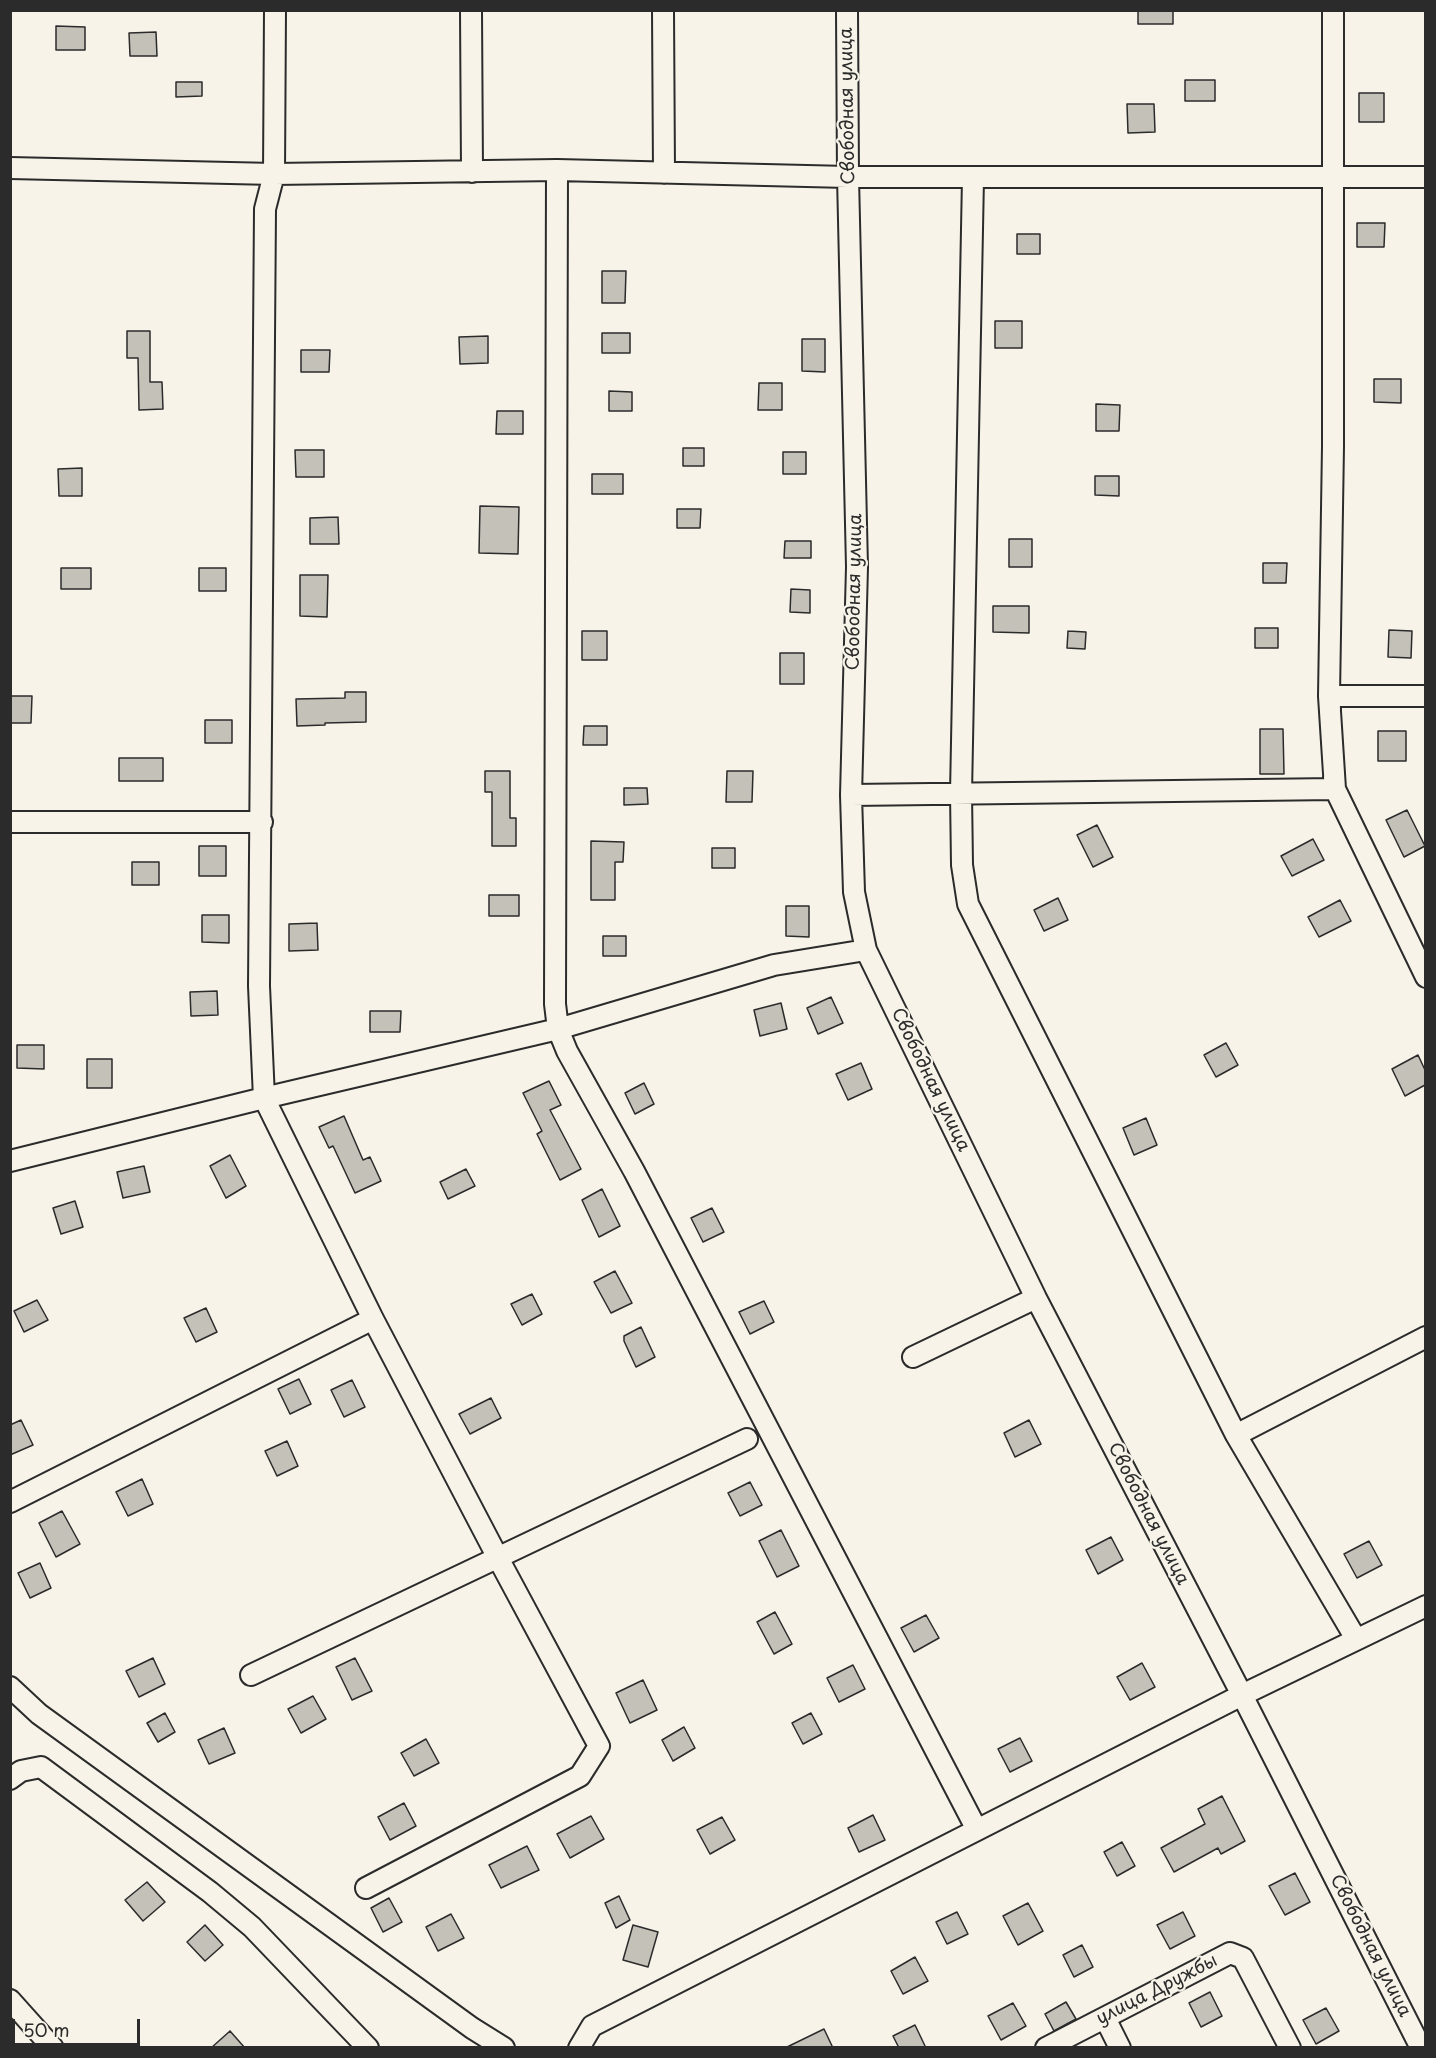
<!DOCTYPE html>
<meta charset="utf-8">
<style>
body{margin:0}
#map{position:relative;width:1436px;height:2058px;overflow:hidden;background:#f7f3e8;font-family:"Playpen Sans",sans-serif}
canvas{display:block}
.frame{position:absolute;inset:0;border:12px solid #2b2b2b;pointer-events:none}
.scale{position:absolute;left:12px;top:2019px;width:128px;height:27px;box-sizing:border-box;border:3px solid #2b2b2b;border-top:0;padding-left:8px;font-size:18px;line-height:21px;white-space:nowrap;color:#2b2b2b;-webkit-text-stroke:4px #f7f3e8;paint-order:stroke}
</style>
<div id="map">
<canvas width="1436" height="2058"></canvas>
<div class="frame"></div>
<div class="scale">50 m</div>
</div>
<script>
const context = document.querySelector('canvas').getContext('2d');
context.lineJoin = 'round';
function fillPath(path, color) { context.fillStyle = color; context.fill(path, 'evenodd'); }
const shape = rows => new Path2D(rows.map(r => 'M' + r).join(''));
function trace(path, color, width, dash) { context.strokeStyle = color; context.lineWidth = width; context.lineCap = dash ? 'butt' : 'round'; context.setLineDash(dash || []); context.stroke(path); }
function drawText(font, color, halo, rows, align = 'center') {
  context.font = font + ' "Playpen Sans",sans-serif'; context.lineWidth = 4.5; context.setLineDash([]); context.textBaseline = 'middle'; context.strokeStyle = halo; context.fillStyle = color; for (const [text, x, y, turn = 0] of rows) {
    context.save(); context.translate(x, y); context.rotate((+turn || 0) * Math.PI / 180); context.textAlign = isNaN(turn) ? turn : align; if (halo) context.strokeText(text, 0, 0); context.fillText(text, 0, 0); context.restore();
  }
}
const building = shape([
 [1138,10,1173,10,1173,24,1138,24,1138,10],
 [56,26,85,27,85,50,56,50,56,26],
 [156,32,157,56,130,56,129,33,156,32],
 [1185,80,1215,80,1215,101,1185,101,1185,80],
 [176,82,202,82,202,96,176,97,176,82],
 [1359,93,1384,93,1384,122,1359,122,1359,93],
 [1127,104,1154,104,1155,132,1128,133,1127,104],
 [1357,223,1385,223,1384,247,1357,247,1357,223],
 [1017,234,1040,234,1040,254,1017,254,1017,234],
 [602,271,626,271,625,303,602,303,602,271],
 [995,321,1022,321,1022,348,995,348,995,321],
 [127,331,150,331,150,382,162,382,163,409,139,410,138,358,127,358,127,331],
 [602,333,630,333,630,353,602,353,602,333],
 [488,336,488,363,460,364,459,337,488,336],
 [802,339,825,339,825,372,802,371,802,339],
 [301,350,330,350,329,372,301,372,301,350],
 [1374,379,1401,379,1401,403,1374,402,1374,379],
 [759,383,782,383,782,410,758,410,759,383],
 [609,391,632,392,632,411,609,411,609,391],
 [1096,404,1120,405,1119,431,1096,431,1096,404],
 [497,411,523,411,523,434,496,434,497,411],
 [683,448,704,448,704,466,683,466,683,448],
 [295,450,324,450,324,477,296,477,295,450],
 [783,452,806,452,806,474,783,474,783,452],
 [82,468,82,496,59,496,58,469,82,468],
 [592,474,623,474,623,494,592,494,592,474],
 [1095,476,1119,476,1119,496,1095,495,1095,476],
 [480,506,519,507,518,554,479,553,480,506],
 [677,509,701,509,700,528,677,528,677,509],
 [338,517,339,544,310,544,310,518,338,517],
 [1009,539,1032,539,1032,567,1009,567,1009,539],
 [785,541,811,541,811,558,784,558,785,541],
 [1263,563,1287,563,1286,583,1263,583,1263,563],
 [61,568,91,568,91,589,61,589,61,568],
 [199,568,226,568,226,591,199,591,199,568],
 [300,575,328,575,327,617,300,616,300,575],
 [791,589,810,590,810,613,790,612,791,589],
 [993,606,1029,606,1029,633,993,632,993,606],
 [1255,628,1278,628,1278,648,1255,648,1255,628],
 [1389,630,1412,631,1411,658,1388,657,1389,630],
 [582,631,607,631,607,660,582,660,582,631],
 [1068,631,1086,632,1085,649,1067,648,1068,631],
 [780,653,804,653,804,684,780,684,780,653],
 [345,692,366,692,366,722,325,723,325,725,297,726,296,699,345,698,345,692],
 [10,696,32,696,31,723,10,723,10,696],
 [205,720,232,720,232,743,205,743,205,720],
 [584,726,607,726,607,745,583,745,584,726],
 [1260,729,1283,729,1284,774,1260,774,1260,729],
 [1378,731,1406,731,1406,761,1378,761,1378,731],
 [119,758,163,758,163,781,119,781,119,758],
 [485,771,510,771,510,818,516,818,516,846,492,846,492,792,485,792,485,771],
 [727,771,753,771,752,802,726,802,727,771],
 [624,788,647,788,648,804,624,805,624,788],
 [1407,810,1425,846,1404,857,1386,820,1407,810],
 [1097,825,1113,857,1093,867,1077,835,1097,825],
 [1313,839,1324,860,1292,876,1281,856,1313,839],
 [591,841,624,842,623,862,615,862,615,900,591,900,591,841],
 [199,846,226,846,226,876,199,876,199,846],
 [712,848,735,848,735,868,712,868,712,848],
 [132,862,159,862,159,885,132,885,132,862],
 [489,895,519,895,519,916,489,916,489,895],
 [1058,898,1068,920,1044,931,1034,910,1058,898],
 [1340,900,1351,921,1319,937,1308,917,1340,900],
 [786,906,809,906,809,937,786,936,786,906],
 [202,915,229,915,229,943,202,942,202,915],
 [317,923,318,950,289,951,289,924,317,923],
 [603,936,626,936,626,956,603,956,603,936],
 [217,991,218,1015,191,1016,190,992,217,991],
 [831,997,843,1023,818,1034,807,1008,831,997],
 [781,1003,787,1029,760,1036,754,1010,781,1003],
 [370,1011,401,1011,400,1032,370,1032,370,1011],
 [1226,1043,1238,1065,1216,1077,1204,1055,1226,1043],
 [17,1045,44,1045,44,1069,17,1068,17,1045],
 [1418,1055,1425,1070,1425,1085,1405,1096,1392,1069,1418,1055],
 [87,1059,112,1059,112,1088,87,1088,87,1059],
 [861,1063,872,1089,848,1100,836,1074,861,1063],
 [549,1081,561,1105,550,1110,581,1169,560,1180,537,1134,542,1131,523,1093,549,1081],
 [644,1083,654,1104,635,1114,625,1093,644,1083],
 [344,1116,363,1160,370,1157,381,1181,355,1193,333,1146,329,1148,319,1127,344,1116],
 [1146,1118,1157,1145,1134,1155,1123,1128,1146,1118],
 [230,1155,246,1186,226,1198,210,1166,230,1155],
 [144,1166,150,1192,123,1198,117,1172,144,1166],
 [466,1169,475,1186,448,1199,440,1182,466,1169],
 [602,1189,620,1226,599,1237,582,1200,602,1189],
 [75,1201,83,1227,61,1234,53,1208,75,1201],
 [712,1208,724,1232,703,1242,691,1218,712,1208],
 [615,1271,632,1303,611,1313,594,1282,615,1271],
 [532,1294,542,1314,522,1325,511,1304,532,1294],
 [37,1300,48,1320,24,1332,14,1311,37,1300],
 [764,1301,774,1322,750,1334,739,1312,764,1301],
 [206,1308,217,1332,196,1342,184,1318,206,1308],
 [641,1327,655,1357,636,1367,624,1341,624,1336,641,1327],
 [299,1379,311,1404,290,1414,278,1389,299,1379],
 [352,1380,365,1407,344,1417,331,1390,352,1380],
 [491,1398,501,1418,470,1434,459,1414,491,1398],
 [21,1420,33,1445,10,1455,10,1425,21,1420],
 [1029,1420,1041,1444,1015,1457,1004,1433,1029,1420],
 [287,1441,298,1466,277,1476,265,1451,287,1441],
 [142,1479,153,1504,128,1516,116,1492,142,1479],
 [750,1482,762,1505,740,1516,728,1493,750,1482],
 [62,1511,80,1544,56,1557,39,1523,62,1511],
 [781,1530,799,1566,777,1577,759,1541,781,1530],
 [1111,1537,1123,1560,1098,1574,1086,1550,1111,1537],
 [1369,1541,1382,1565,1357,1578,1344,1554,1369,1541],
 [40,1563,51,1588,30,1598,18,1573,40,1563],
 [775,1612,792,1644,774,1654,757,1622,775,1612],
 [926,1615,939,1638,914,1652,901,1628,926,1615],
 [153,1658,165,1684,139,1697,126,1671,153,1658],
 [355,1658,372,1691,352,1700,336,1667,355,1658],
 [1142,1663,1155,1687,1130,1700,1117,1677,1142,1663],
 [853,1665,865,1689,839,1702,827,1678,853,1665],
 [643,1680,657,1710,630,1723,616,1693,643,1680],
 [313,1696,326,1719,301,1733,288,1709,313,1696],
 [165,1713,175,1732,158,1742,147,1723,165,1713],
 [811,1713,822,1734,803,1744,792,1723,811,1713],
 [684,1727,695,1748,673,1761,662,1740,684,1727],
 [224,1728,235,1753,209,1764,198,1740,224,1728],
 [1020,1738,1032,1761,1010,1772,998,1749,1020,1738],
 [426,1739,439,1763,414,1776,401,1753,426,1739],
 [1222,1796,1245,1841,1221,1854,1218,1848,1174,1872,1161,1848,1205,1824,1198,1809,1222,1796],
 [404,1803,416,1826,390,1840,378,1817,404,1803],
 [873,1815,885,1840,859,1852,848,1828,873,1815],
 [591,1816,604,1839,570,1858,557,1834,591,1816],
 [722,1817,735,1840,710,1854,697,1830,722,1817],
 [1122,1842,1135,1866,1117,1876,1104,1852,1122,1842],
 [527,1846,539,1870,501,1888,489,1865,527,1846],
 [1295,1873,1310,1902,1285,1915,1269,1886,1295,1873],
 [147,1882,165,1902,143,1921,125,1900,147,1882],
 [619,1896,630,1920,616,1928,605,1903,619,1896],
 [389,1898,402,1922,383,1932,371,1908,389,1898],
 [1028,1903,1043,1931,1018,1945,1003,1916,1028,1903],
 [957,1912,968,1934,947,1944,936,1922,957,1912],
 [1183,1912,1195,1936,1170,1949,1157,1925,1183,1912],
 [451,1914,464,1938,438,1951,426,1927,451,1914],
 [205,1925,223,1945,205,1961,187,1942,205,1925],
 [633,1925,658,1932,648,1967,623,1960,633,1925],
 [1082,1945,1093,1967,1074,1977,1063,1955,1082,1945],
 [915,1957,928,1981,903,1994,891,1971,915,1957],
 [1210,1992,1222,2016,1201,2027,1189,2003,1210,1992],
 [1066,2002,1076,2019,1054,2031,1045,2014,1066,2002],
 [1013,2003,1026,2026,1001,2040,988,2016,1013,2003],
 [1326,2008,1339,2031,1316,2044,1303,2020,1326,2008],
 [915,2025,926,2048,899,2048,893,2036,915,2025],
 [824,2029,833,2048,785,2048,824,2029],
 [230,2031,245,2048,211,2048,230,2031]
]);
fillPath(building, '#c4c1b9');
trace(building, '#2b2b2b', 1.5);
const minor = shape([
 [275,10,274,174,265,209,259,986,264,1098,373,1319,498,1558,599,1746,580,1776,366,1888],
 [471,10,472,172],
 [663,10,664,173],
 [847,10,848,177,857,567,851,795,854,892,866,950,1036,1298,1242,1695,1421,2048],
 [1333,10,1333,446,1329,696,1335,789,1426,977],
 [10,168,274,174,557,170,848,177,1426,177],
 [557,170,555,1004,558,1029,567,1051,634,1171,977,1830],
 [973,178,961,793,962,865,968,904,1236,1435,1356,1639],
 [1330,709,1329,696,1426,696],
 [851,795,1335,789,1334,777],
 [10,822,262,822],
 [10,1161,264,1098,558,1029,774,965,866,950],
 [913,1357,1036,1298],
 [1236,1435,1426,1337],
 [10,1502,373,1319],
 [251,1675,747,1439],
 [10,1687,39,1714,472,2028,504,2048],
 [10,1779,21,1771,41,1767,210,1892,252,1927,368,2048],
 [10,2000,53,2048],
 [1105,2018,1120,2048],
 [579,2048,592,2026,1242,1695,1426,1606],
 [1046,2048,1230,1953,1243,1958,1290,2048]
]);
trace(minor, '#2b2b2b', 24);
trace(minor, '#f7f3e8', 20);
drawText('18px', '#2b2b2b', '#f7f3e8', [
 ["Свободная улица",848,106,-91],
 ["Свободная улица",855,592,-89],
 ["Свободная улица",930,1080,64],
 ["Свободная улица",1148,1514,63],
 ["Свободная улица",1370,1946,63],
 ["улица Дружбы",1157,1990,-27]
]);
</script>
